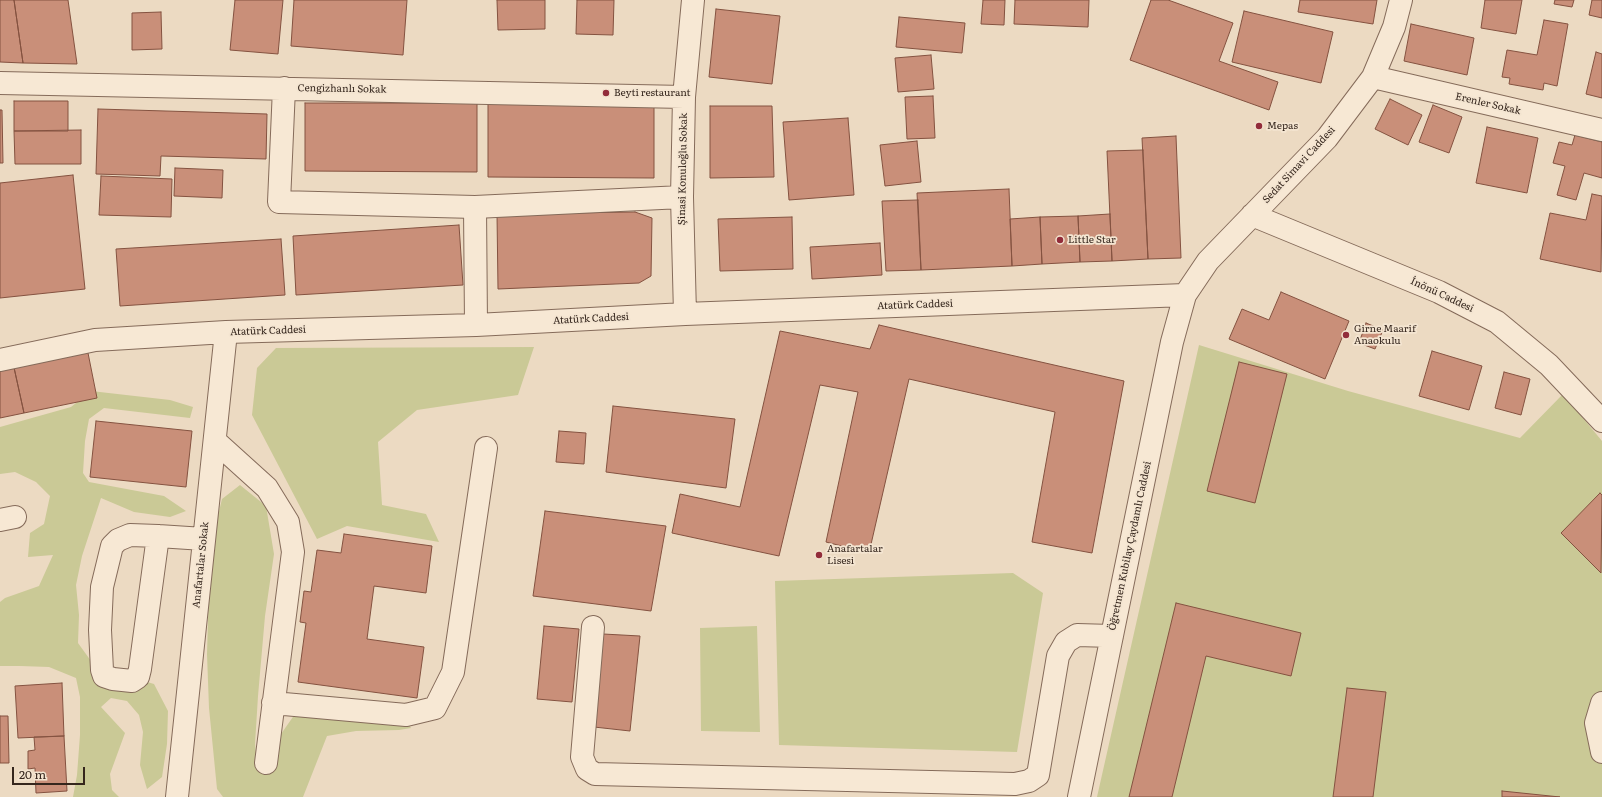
<!DOCTYPE html>
<meta charset="utf-8">
<style>
body{margin:0}
#map{position:relative;width:1602px;height:797px;overflow:hidden;background:#ecdac2;font-family:Literata,serif}
canvas{display:block}
.scale{position:absolute;left:12px;top:767px;width:73px;height:18px;box-sizing:border-box;border:2px solid #35261d;border-top:0;padding-left:5px;font-size:12px;line-height:14px;white-space:nowrap;color:#35261d;-webkit-text-stroke:3px #f4e5d1;paint-order:stroke}
</style>
<div id="map">
<canvas width="1602" height="797"></canvas>
<div class="scale">20 m</div>
</div>
<script>
const context = document.querySelector('canvas').getContext('2d');
context.lineJoin = 'round';
function fillPath(path, color) { context.fillStyle = color; context.fill(path, 'evenodd'); }
const shape = rows => new Path2D(rows.map(r => 'M' + r).join(''));
function trace(path, color, width, dash) { context.strokeStyle = color; context.lineWidth = width; context.lineCap = dash ? 'butt' : 'round'; context.setLineDash(dash || []); context.stroke(path); }
function drawText(font, color, halo, rows, align = 'center') {
  context.font = font + ' Literata,serif'; context.lineWidth = 3.5; context.setLineDash([]); context.textBaseline = 'middle'; context.strokeStyle = halo; context.fillStyle = color; for (const [text, x, y, turn = 0] of rows) {
    context.save(); context.translate(x, y); context.rotate((+turn || 0) * Math.PI / 180); context.textAlign = isNaN(turn) ? turn : align; if (halo) context.strokeText(text, 0, 0); context.fillText(text, 0, 0); context.restore();
  }
}
fillPath(shape([
 [1199,345,1348,391,1520,438,1563,394,1602,441,1602,797,1097,797],
 [534,347,518,395,417,410,378,442,382,505,426,514,439,542,347,526,317,539,252,415,257,368,276,348],
 [91,391,170,400,193,407,190,418,104,408,89,419,85,441,83,473,89,482,164,496,186,511,170,517,134,512,101,498,82,556,76,585,79,615,78,643,91,661,120,674,154,684,168,711,167,744,162,777,147,789,140,765,143,732,139,715,127,701,111,698,101,707,125,733,110,774,112,790,119,797,73,797,77,775,80,735,80,697,76,678,49,667,20,666,0,666,0,602,5,598,39,586,53,555,28,557,30,533,44,524,50,496,36,482,15,472,0,474,0,427,71,407],
 [240,485,266,506,274,554,265,616,258,696,255,744,257,763,276,760,281,734,295,714,406,720,411,728,399,730,356,731,327,736,303,797,223,797,217,789,209,708,207,654,210,549,222,499],
 [1013,573,1043,593,1017,752,779,745,775,581],
 [757,626,760,732,701,731,700,628]
]), '#cac996');
const building = shape([
 [0,0,14,0,23,63,0,62,0,0],
 [14,0,68,0,77,64,23,63,14,0],
 [235,0,283,0,278,54,230,50,235,0],
 [294,0,407,0,403,55,291,46,294,0],
 [497,0,545,0,545,29,498,30,497,0],
 [577,0,614,0,613,35,576,34,577,0],
 [983,0,1005,0,1004,25,981,24,983,0],
 [1015,0,1089,0,1088,27,1014,24,1015,0],
 [1151,0,1168,0,1233,23,1219,61,1278,82,1269,110,1130,60,1151,0],
 [1300,0,1377,0,1373,24,1298,12,1300,0],
 [1485,0,1522,0,1516,34,1481,28,1485,0],
 [1555,0,1574,0,1572,7,1554,4,1555,0],
 [1592,0,1602,0,1602,18,1589,15,1592,0],
 [716,9,780,16,772,84,709,77,716,9],
 [1244,11,1333,32,1321,83,1232,62,1244,11],
 [161,12,162,49,132,50,132,13,161,12],
 [899,17,965,23,962,53,896,47,899,17],
 [1544,20,1568,24,1557,86,1544,83,1543,90,1509,84,1510,78,1502,77,1507,50,1537,55,1544,20],
 [1411,24,1474,38,1467,75,1404,61,1411,24],
 [1596,52,1602,54,1602,98,1586,94,1596,52],
 [931,55,934,89,898,92,895,58,931,55],
 [933,96,935,138,907,139,905,97,933,96],
 [1390,99,1422,115,1408,145,1375,129,1390,99],
 [14,101,68,101,68,131,14,131,14,101],
 [305,103,477,103,477,172,305,171,305,103],
 [488,104,654,105,654,178,488,177,488,104],
 [1433,105,1462,117,1449,153,1419,142,1433,105],
 [710,106,772,106,774,177,710,178,710,106],
 [98,109,267,114,266,159,161,156,160,176,96,174,98,109],
 [0,110,2,110,3,163,0,163,0,110],
 [848,118,854,195,789,200,783,122,848,118],
 [1487,127,1538,138,1527,193,1476,183,1487,127],
 [81,130,81,164,15,164,14,131,81,130],
 [1575,135,1602,142,1602,178,1584,173,1576,200,1557,195,1565,166,1553,163,1559,142,1572,145,1575,135],
 [1176,136,1181,258,1148,259,1142,138,1176,136],
 [917,141,921,182,885,186,880,145,917,141],
 [1143,150,1148,259,1112,261,1107,151,1143,150],
 [175,168,223,170,222,198,174,196,175,168],
 [73,175,85,289,0,298,0,183,73,175],
 [101,176,172,179,171,217,99,215,101,176],
 [1009,189,1012,266,921,270,917,193,1009,189],
 [1592,194,1602,196,1601,272,1540,259,1550,213,1586,220,1592,194],
 [918,200,921,270,886,271,882,201,918,200],
 [635,212,652,218,651,276,639,283,498,289,497,214,635,212],
 [1110,214,1112,261,1080,262,1078,216,1110,214],
 [1078,216,1080,262,1042,264,1040,217,1078,216],
 [792,217,793,269,720,271,718,219,792,217],
 [1040,217,1042,264,1012,266,1010,219,1040,217],
 [459,225,463,285,296,295,293,236,459,225],
 [281,239,285,295,120,306,116,249,281,239],
 [880,243,882,275,812,279,810,247,880,243],
 [1281,292,1349,321,1325,379,1229,339,1242,309,1269,320,1281,292],
 [1366,323,1383,330,1375,349,1359,343,1366,323],
 [879,325,1124,381,1092,553,1032,542,1055,412,909,379,869,553,826,542,858,392,820,385,779,556,672,533,680,494,740,507,780,331,870,349,879,325],
 [87,348,97,398,24,413,13,363,87,348],
 [1432,351,1482,366,1469,410,1419,396,1432,351],
 [1239,362,1287,374,1255,503,1207,491,1239,362],
 [13,363,24,413,0,418,0,366,13,363],
 [1504,372,1530,379,1521,415,1495,408,1504,372],
 [613,406,735,419,726,488,606,472,613,406],
 [96,421,192,431,186,487,90,477,96,421],
 [559,431,586,433,584,464,556,462,559,431],
 [1600,493,1602,495,1601,573,1561,533,1600,493],
 [545,511,666,526,651,611,533,596,545,511],
 [344,534,432,546,426,593,374,586,367,639,424,647,417,698,298,682,306,623,300,622,304,591,311,592,317,550,341,553,344,534],
 [1176,603,1301,633,1291,676,1206,656,1172,797,1129,797,1176,603],
 [544,626,579,629,572,702,537,699,544,626],
 [603,634,640,636,630,731,594,727,603,634],
 [62,683,64,736,18,738,15,686,62,683],
 [1347,688,1386,692,1373,797,1333,797,1347,688],
 [0,716,8,716,9,763,0,763,0,716],
 [64,736,67,791,36,793,35,768,28,769,28,751,35,750,34,737,64,736],
 [1502,791,1560,797,1502,797,1502,791]
]);
fillPath(building, '#c98f79');
trace(building, '#845240', 1);
const minor = shape([
 [1373,77,1602,130],
 [0,83,684,97],
 [284,88,279,202,475,207,682,197],
 [475,207,476,325],
 [1252,215,1439,292,1497,322,1549,365,1602,421],
 [685,314,682,197,684,97,693,0],
 [0,360,95,340,226,332,476,325,685,314,1185,295],
 [215,441,267,488,288,522,293,552,266,763],
 [0,520,15,517],
 [158,536,140,669,138,677,132,681,113,679,104,676,102,670,100,630,102,587,112,546,118,540,130,535,158,536,204,539],
 [593,627,582,757,587,769,595,774,1015,784,1029,781,1038,775,1058,656,1066,642,1077,635,1112,636],
 [273,703,406,715,435,708,453,672,486,448],
 [1602,703,1596,723,1602,752],
 [177,797,226,332],
 [1079,797,1172,342,1185,295,1208,261,1327,138,1373,77,1394,27,1401,0]
]);
trace(minor, '#856b5a', 24);
trace(minor, '#f7e8d4', 22);
for (const [x, y, r, color] of [
 [606,93,4,"#922c3a"],
 [1259,126,4,"#922c3a"],
 [1060,240,4,"#922c3a"],
 [1346,335,4,"#922c3a"],
 [819,555,4,"#922c3a"]
]) { const dot = new Path2D(); dot.arc(x, y, r, 0, 2 * Math.PI); context.fillStyle = color; context.fill(dot); trace(dot, '#f4e5d1', 1.5); }
drawText('10px', '#35261d', '#f4e5d1', [
 ["Cengizhanlı Sokak",342,89,1],
 ["Erenler Sokak",1488,104,13],
 ["Sedat Simavi Caddesi",1299,165,-47],
 ["Şinasi Konuloğlu Sokak",683,169,-89],
 ["İnönü Caddesi",1442,295,25],
 ["Atatürk Caddesi",915,305,-2],
 ["Atatürk Caddesi",591,319,-3],
 ["Atatürk Caddesi",268,331,-2],
 ["Öğretmen Kubilay Çaydamlı Caddesi",1130,546,-78],
 ["Anafartalar Sokak",201,565,-84]
]);
drawText('10px', '#35261d', '#f4e5d1', [
 ["Beyti restaurant",614,93],
 ["Mepas",1267,126],
 ["Little Star",1068,240],
 ["Girne Maarif",1354,329],
 ["Anaokulu",1354,341],
 ["Anafartalar",827,549],
 ["Lisesi",827,561]
], 'left');
</script>
